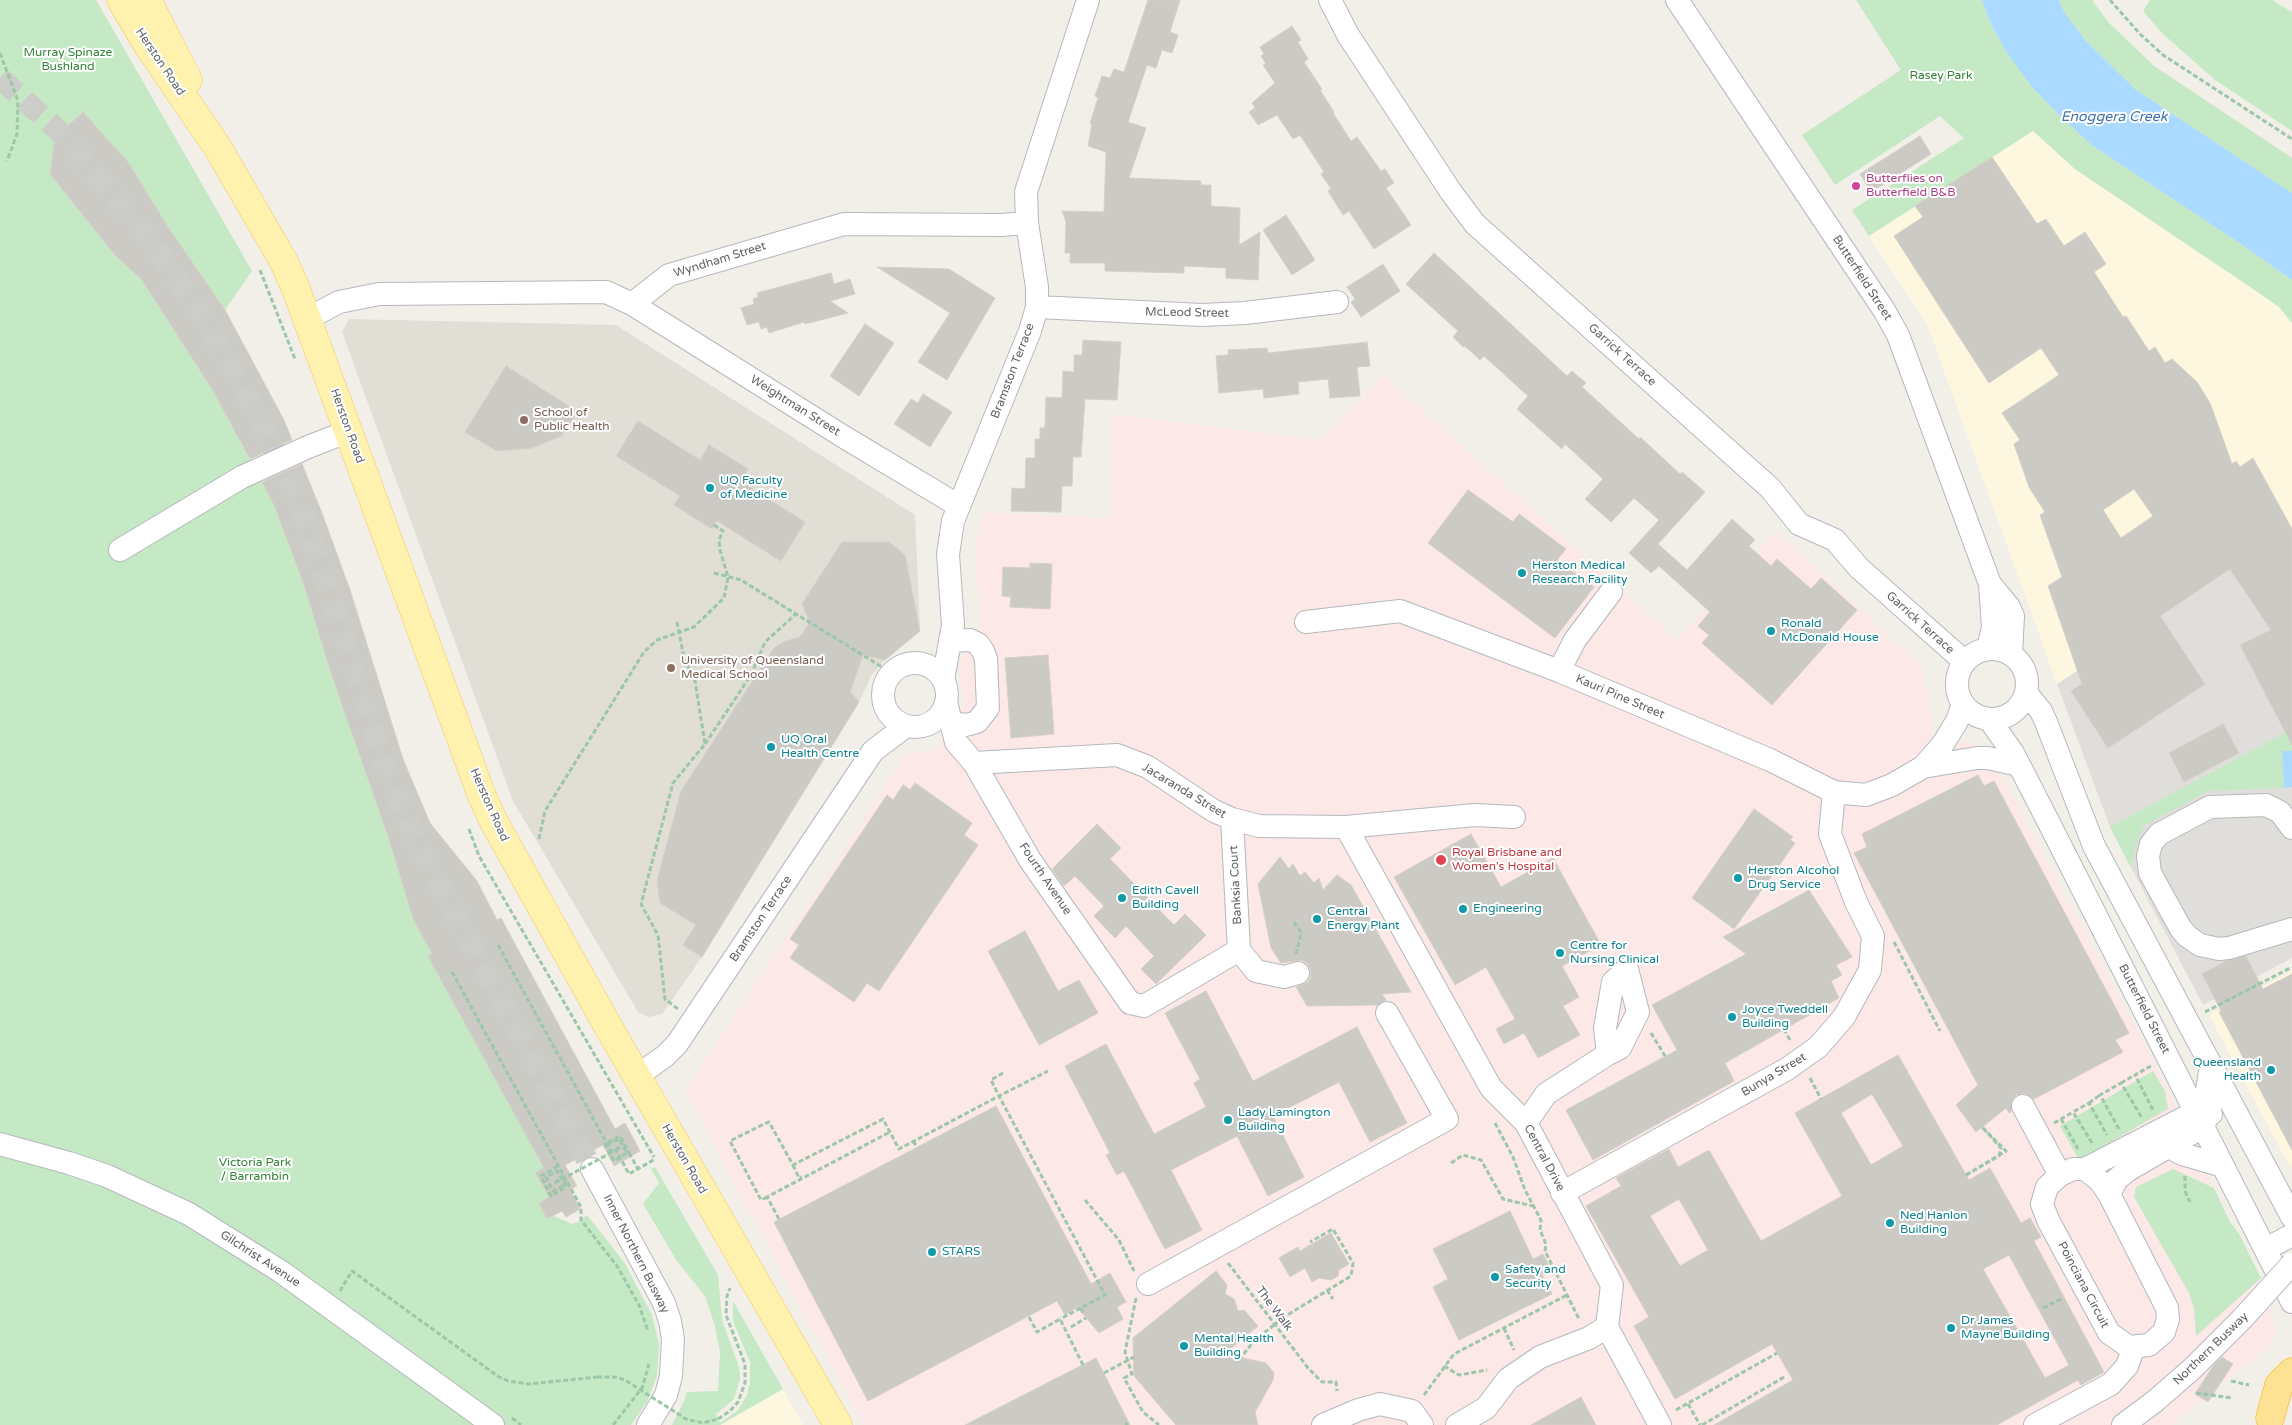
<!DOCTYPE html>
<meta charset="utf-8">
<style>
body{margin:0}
canvas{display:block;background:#f1efe8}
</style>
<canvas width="2292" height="1425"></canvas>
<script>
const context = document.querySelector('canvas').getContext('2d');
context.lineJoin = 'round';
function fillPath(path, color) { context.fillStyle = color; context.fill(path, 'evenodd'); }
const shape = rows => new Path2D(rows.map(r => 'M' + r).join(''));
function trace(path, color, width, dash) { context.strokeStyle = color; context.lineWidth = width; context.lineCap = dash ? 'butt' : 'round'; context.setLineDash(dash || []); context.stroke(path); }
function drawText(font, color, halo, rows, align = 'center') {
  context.font = font + ' "Varela Round",sans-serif'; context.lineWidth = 4; context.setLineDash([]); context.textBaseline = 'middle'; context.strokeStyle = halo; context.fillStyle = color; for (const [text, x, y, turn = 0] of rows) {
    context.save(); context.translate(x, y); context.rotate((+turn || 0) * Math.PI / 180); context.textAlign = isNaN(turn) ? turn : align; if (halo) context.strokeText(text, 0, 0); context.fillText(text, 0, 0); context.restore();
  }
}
fillPath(shape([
 [2033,130,2075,169,2256,291,2279,307,2292,323,2292,528,2057,684,1927,324,1869,236],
 [2292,971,2292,1168,2290,1167,2209,1015],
 [783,1389,803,1425,720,1425]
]), '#fef7e0');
fillPath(shape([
 [2292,528,2292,958,2203,1005,2110,827,2057,684]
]), '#e0deda');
fillPath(shape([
 [349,319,616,325,915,515,920,631,885,660,871,676,859,702,702,957,662,1014,649,1017,638,1012,513,801,342,332]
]), '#e1ded6');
fillPath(shape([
 [1383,375,1677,640,1776,531,1922,667,1934,734,1986,748,2152,1057,2271,1311,2276,1333,2266,1349,2171,1425,864,1425,685,1091,906,754,936,749,963,703,958,667,980,625,975,544,984,512,1112,518,1114,414,1320,441]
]), '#fce8e6');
fillPath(shape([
 [0,0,96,0,252,271,225,310,168,227,128,162,84,113,55,138,50,174,115,255,142,280,212,389,275,507,304,585,333,679,388,836,413,918,432,954,429,956,544,1168,535,1174,549,1197,539,1203,547,1219,554,1216,572,1224,578,1222,587,1215,624,1262,652,1315,659,1344,657,1376,647,1402,631,1425,0,1425],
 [1856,0,1982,0,1991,24,2007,53,2032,87,2060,116,2093,146,2241,244,2292,280,2292,323,2279,307,2256,291,2075,169,2033,131,1869,236,1852,210,1964,138,1940,116,1835,185,1802,135,1901,70],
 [2058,0,2092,0,2108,22,2154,66,2292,158,2292,193,2136,90,2086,41,2066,15],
 [2150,0,2272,0,2292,12,2292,131,2215,80,2162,33,2143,11],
 [2292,729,2292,751,2282,752,2284,788,2208,791,2143,826,2130,866,2110,827],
 [2153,1071,2165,1091,2168,1109,2079,1160,2060,1126],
 [655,1167,718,1275,722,1320,739,1367,740,1378,734,1399,716,1414,720,1423,738,1410,747,1395,750,1384,750,1362,733,1321,733,1301,783,1389,720,1425,672,1425,684,1401,687,1392,718,1391,720,1353,715,1326,705,1296,677,1261,643,1204,659,1183,651,1169],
 [2173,1169,2214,1188,2230,1222,2239,1234,2261,1278,2196,1336,2194,1309,2189,1293,2134,1197,2136,1187]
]), '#c5e8c5');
fillPath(shape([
 [1982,0,2058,0,2066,15,2086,41,2136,90,2292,193,2292,280,2241,244,2093,146,2060,116,2032,87,2007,53,1991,24],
 [2282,751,2292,751,2292,787,2284,788]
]), '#aadaff');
const building = shape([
 [1148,0,1180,0,1170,32,1178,35,1172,53,1162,50,1156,68,1147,65,1128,122,1146,128,1129,178,1201,181,1201,185,1211,185,1211,206,1240,208,1239,245,1260,232,1258,280,1226,278,1226,268,1184,266,1184,273,1105,271,1105,263,1070,263,1070,253,1065,253,1066,222,1062,211,1104,212,1106,152,1088,146,1092,124,1090,123,1098,98,1095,96,1102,76,1110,78,1114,69,1124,72,1148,0],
 [1292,26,1301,40,1298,42,1308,59,1304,62,1322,89,1320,90,1334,112,1333,113,1351,141,1357,137,1381,171,1385,169,1394,183,1386,188,1411,225,1374,249,1349,211,1343,215,1328,191,1331,189,1321,174,1324,172,1300,135,1293,139,1277,115,1258,125,1249,112,1255,108,1252,103,1275,83,1263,65,1266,64,1261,56,1264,54,1260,47,1292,26],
 [83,112,128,162,168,227,225,310,284,420,292,440,250,459,212,389,142,280,115,255,50,174,55,138,83,112],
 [1920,136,1931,154,1871,192,1860,174,1920,136],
 [1992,157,2037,224,2046,219,2064,246,2085,232,2106,264,2094,272,2123,317,2126,316,2149,351,2155,347,2165,363,2172,359,2197,382,2210,403,2232,464,2236,461,2240,467,2253,458,2292,529,2292,745,2240,645,2271,630,2230,569,2160,616,2205,684,2108,748,2071,691,2082,684,2048,586,2062,577,2040,515,2045,512,2029,487,2014,444,2020,440,2002,413,2059,375,2041,348,1989,383,1894,236,1923,217,1915,206,1992,157],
 [2134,489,2153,516,2121,538,2103,510,2134,489],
 [1286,215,1315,260,1292,275,1263,230,1286,215],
 [1434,253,1567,376,1572,371,1586,383,1582,387,1639,439,1640,437,1680,474,1682,472,1705,492,1658,544,1687,570,1732,519,1755,540,1749,546,1771,566,1777,559,1811,589,1821,578,1857,610,1772,705,1702,643,1709,635,1698,626,1710,612,1659,566,1651,573,1629,553,1659,520,1634,498,1611,522,1585,499,1603,479,1565,444,1562,449,1517,409,1528,396,1484,356,1480,360,1465,346,1463,347,1453,337,1458,331,1406,284,1434,253],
 [1383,264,1400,291,1361,317,1351,302,1355,299,1347,287,1383,264],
 [877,267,949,269,995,298,947,380,918,362,950,313,877,267],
 [831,273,834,284,850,279,855,294,830,301,848,313,805,324,804,322,769,333,767,327,761,329,759,322,747,325,741,308,754,304,753,299,758,297,757,293,831,273],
 [865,324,894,343,859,396,830,376,865,324],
 [1083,340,1121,342,1117,400,1085,399,1081,457,1073,457,1072,486,1062,486,1061,512,1011,511,1012,488,1025,489,1026,458,1035,458,1035,439,1040,439,1040,428,1045,428,1046,397,1062,398,1063,371,1074,372,1074,355,1082,355,1083,340],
 [1367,342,1370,366,1357,367,1360,396,1330,398,1328,379,1298,382,1299,394,1264,398,1263,389,1219,393,1216,356,1228,355,1228,350,1267,348,1268,353,1367,342],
 [506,366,578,412,561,436,532,448,497,451,465,432,506,366],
 [923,394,952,412,930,447,894,424,911,399,918,403,923,394],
 [638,421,700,460,709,445,748,469,740,481,805,522,781,561,717,521,712,529,674,505,680,496,616,456,638,421],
 [302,464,322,513,350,590,403,759,430,823,477,881,497,920,501,918,615,1129,625,1123,640,1151,614,1166,603,1145,565,1165,577,1186,570,1189,580,1209,566,1217,562,1211,547,1219,539,1203,549,1197,535,1173,544,1168,428,956,432,954,413,918,388,836,333,679,304,585,275,507,262,482,302,464],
 [1468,490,1513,522,1519,514,1566,549,1557,560,1594,587,1555,638,1428,543,1468,490],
 [842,542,889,542,905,555,920,631,885,660,863,655,850,692,859,702,702,957,683,945,696,925,660,903,657,881,681,791,774,648,786,641,800,637,810,622,802,604,842,542],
 [1030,563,1052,564,1050,609,1010,607,1011,597,1002,596,1003,567,1030,568,1030,563],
 [1048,655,1054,734,1011,738,1005,658,1048,655],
 [2223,724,2239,753,2184,782,2169,753,2223,724],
 [1978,775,1984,786,1994,781,2129,1033,2115,1040,2123,1052,2034,1099,2024,1093,2016,1095,2012,1100,2011,1112,2009,1113,2006,1108,1976,1132,1956,1105,1978,1085,1854,853,1867,847,1862,834,1978,775],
 [915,783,972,823,964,835,978,845,879,991,867,983,854,1002,790,958,799,945,790,939,887,795,893,800,903,785,910,790,915,783],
 [1754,809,1793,837,1790,840,1795,843,1734,929,1692,898,1754,809],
 [1097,824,1121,848,1110,859,1174,925,1185,914,1206,935,1156,984,1141,969,1154,956,1126,926,1115,938,1094,916,1104,906,1075,876,1064,886,1052,869,1097,824],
 [1471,834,1501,887,1553,858,1601,945,1562,966,1579,997,1563,1006,1580,1035,1538,1058,1524,1033,1504,1044,1496,1029,1515,1019,1486,967,1455,985,1394,877,1471,834],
 [1280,857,1289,869,1293,864,1300,876,1305,872,1314,883,1319,878,1323,890,1337,875,1351,885,1411,992,1382,994,1386,1000,1377,1005,1307,1006,1296,987,1308,982,1311,976,1310,969,1307,963,1301,960,1281,963,1271,948,1258,884,1280,857],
 [1809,890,1852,957,1836,965,1842,975,1831,981,1839,998,1725,1063,1734,1081,1593,1160,1566,1110,1677,1050,1652,1005,1746,954,1723,937,1809,890],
 [1025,931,1058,991,1079,980,1098,1013,1039,1045,988,951,1025,931],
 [2246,956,2263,989,2292,974,2292,1150,2219,1012,2221,1011,2202,974,2226,961,2246,956],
 [1206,991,1253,1081,1357,1027,1407,1123,1370,1142,1339,1082,1273,1116,1304,1177,1268,1196,1237,1136,1171,1170,1202,1230,1165,1249,1124,1171,1117,1175,1106,1155,1110,1153,1065,1066,1106,1044,1154,1134,1206,1107,1194,1083,1200,1079,1165,1013,1206,991],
 [1898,1055,1969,1180,1990,1168,2021,1223,2030,1218,2041,1237,2034,1241,2104,1372,2081,1385,2078,1380,1997,1425,1714,1425,1793,1380,1772,1344,1675,1399,1634,1326,1649,1317,1586,1206,1621,1186,1616,1178,1669,1149,1678,1167,1709,1150,1761,1241,1842,1196,1795,1113,1898,1055],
 [1872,1094,1903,1146,1871,1165,1841,1113,1872,1094],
 [1679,1199,1708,1250,1680,1266,1650,1216,1679,1199],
 [2009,1255,2069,1365,2045,1378,1983,1269,2009,1255],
 [996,1106,1091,1284,1110,1273,1126,1302,1117,1307,1123,1319,1099,1333,1077,1307,1065,1315,1057,1301,868,1401,774,1222,996,1106],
 [1510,1211,1533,1259,1543,1254,1551,1270,1542,1274,1552,1294,1459,1340,1433,1287,1448,1279,1433,1249,1510,1211],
 [1331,1233,1349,1264,1339,1270,1338,1276,1331,1280,1319,1278,1312,1282,1305,1268,1290,1277,1279,1258,1298,1247,1300,1251,1331,1233],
 [1216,1271,1227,1285,1225,1294,1234,1299,1238,1311,1244,1310,1258,1326,1224,1354,1266,1363,1274,1373,1273,1380,1255,1412,1258,1425,1176,1425,1134,1376,1133,1338,1216,1271],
 [2222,1357,2233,1364,2208,1402,2195,1394,2213,1366,2222,1357],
 [1096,1358,1130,1425,965,1425,1096,1358],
 [1581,1397,1596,1425,1531,1425,1581,1397]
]);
fillPath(building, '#cccac5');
trace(building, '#d6d1c6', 1);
trace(shape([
 [0,78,61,133,147,236,206,321,259,418,296,497,321,566,385,765,414,838,592,1169]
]), '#ccccc8', 22, [22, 11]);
const minor = shape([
 [1330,0,1348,35,1451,192,1475,224,1770,488,1799,524,1835,540,1859,568,1965,662],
 [1677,0,1884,310,1898,335,1990,584,1993,628,1988,648],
 [632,304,669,275,844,224,1001,225,1027,223],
 [1037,307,1202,315,1245,313,1337,302],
 [307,319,339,302,379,294,606,292,632,304,844,437,959,506],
 [308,447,349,431],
 [120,550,242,477],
 [1990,584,2009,607,2013,616,2011,654],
 [1306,622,1400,611,1559,671,1770,760,1834,792,1866,795,1892,785,1923,767,1943,744,1957,721,1963,704],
 [950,641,970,640,978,644,983,651,986,659,988,708,977,722,966,725,951,723],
 '1957 684a35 35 0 1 1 70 0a35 35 0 1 1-70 0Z',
 '883 695a32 32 0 1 1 64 0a32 32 0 1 1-64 0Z',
 [1559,671,1575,640,1611,592],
 [943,680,953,625,948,554,953,521,1030,331,1037,307,1037,287,1027,223,1026,192,1088,0],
 [2026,693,2041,711,2046,722,2094,846,2292,1217],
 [946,702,956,742,974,763,1030,860,1130,1003,1144,1006,1239,950],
 [1989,719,2013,753,2049,823,2292,1302],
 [974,763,1117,755,1148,767,1214,811,1232,819,1259,826,1346,827,1475,815,1514,817],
 [1923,767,1977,758,1988,758,2019,765],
 [1232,819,1239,950,1256,971,1284,977,1298,973],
 [1346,827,1491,1088,1526,1123,1612,1285,1607,1327,1660,1425],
 [2292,828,2280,812,2266,805,2210,807,2159,834,2151,844,2148,856,2150,873,2181,929,2187,936,2200,945,2219,949,2229,948,2292,929],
 [637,1076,665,1056,677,1044,873,751,906,726],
 [2023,1106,2060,1175],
 [1526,1123,1546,1094,1608,1054,1620,1048,1638,1012,1627,969,1613,982,1605,1028,1608,1054],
 [0,1144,69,1163,107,1176,189,1214,280,1271,493,1425],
 [2169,1147,2182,1154,2223,1166],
 [592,1169,664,1303,670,1321,673,1339,671,1376,666,1395,648,1425],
 [2073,1169,2085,1169,2100,1181,2109,1194,2167,1308,2168,1319,2164,1332,2149,1345,2129,1347,2109,1333,2048,1220,2042,1204,2047,1187,2060,1175,2073,1169],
 [2085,1169,2184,1118,2196,1113,2211,1114],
 [1562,1193,1787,1069,1818,1047,1844,1017,1870,970,1873,936,1856,902,1830,834,1834,792],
 [2109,1194,2117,1179,2128,1170,2194,1132,2205,1122,2210,1109,2207,1090,2211,1065],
 [2266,1249,2292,1235],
 [1148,1284,1447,1119,1387,1013],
 [1323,1425,1358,1410,1380,1404,1412,1411,1422,1425],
 [1457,1425,1486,1408,1508,1379,1540,1357,1589,1338,1607,1327],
 [2035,1425,2111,1384,2127,1366,2134,1347],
 [2123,1425,2154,1402]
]);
const major = shape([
 [121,0,147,44,218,148,284,262,296,289,482,796,494,822,609,1028,838,1425],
 [147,0,188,80]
]);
const highway = shape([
 [2270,1418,2279,1385,2292,1372]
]);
trace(minor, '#b5b8bc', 24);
trace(major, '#f2c960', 29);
trace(highway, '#f9ab00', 29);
trace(shape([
 [2110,0,2140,34,2163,55,2292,139],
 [0,53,18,101,17,134,7,161],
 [260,270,295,359],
 [714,573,741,580,882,667],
 [677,622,684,658,695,681,705,744,673,783,641,904,658,935,665,999,678,1009],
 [705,744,751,675,765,642,796,614],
 [469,829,479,856,654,1157],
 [539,839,545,811,644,652,657,640,694,627,724,598,728,577,720,550,719,540,723,531,714,525],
 [1294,922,1301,932,1296,955],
 [1894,942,1940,1031],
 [498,945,611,1151,621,1147],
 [452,972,581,1207,581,1220,617,1266,639,1305,648,1331],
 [2205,1012,2292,967],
 [1784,1029,1791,1042],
 [1651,1033,1665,1056],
 [2151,1066,2135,1075,2153,1110],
 [1003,1073,991,1080,999,1096,1048,1071],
 [1810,1078,1821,1099],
 [2121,1083,2135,1075],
 [2089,1103,2100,1095],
 [2061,1119,2078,1149],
 [1495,1123,1513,1157,1525,1190,1541,1220,1540,1230,1546,1244,1545,1251,1579,1319],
 [2054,1123,2073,1112],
 [2119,1129,2100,1095,2121,1083,2142,1118],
 [913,1141,917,1147],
 [2092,1143,2073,1112,2089,1103,2107,1135],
 [629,1153,638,1169],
 [1451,1163,1463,1155,1481,1160,1503,1199,1533,1206],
 [793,1165,799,1178,802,1177],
 [1966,1175,2006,1151,1982,1127],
 [2185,1176,2185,1191,2190,1202],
 [555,1183,563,1175],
 [767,1197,761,1200,730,1141,762,1125,769,1122,793,1165,883,1119,899,1149,999,1096,1105,1295,1060,1319],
 [1085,1200,1119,1240,1134,1271],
 [779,1219,767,1197,890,1132],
 [1228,1263,1308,1368,1322,1382,1336,1382,1337,1391],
 [1327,1290,1333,1299],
 [340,1291,352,1271,499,1377,508,1381,528,1384,597,1377],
 [1136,1298,1125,1352,1132,1374,1124,1378,1143,1412,1159,1425],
 [1081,1308,1083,1313],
 [2043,1308,2061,1299],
 [1029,1317,1037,1332,1060,1319,1083,1365],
 [1071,1327,1086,1318],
 [1504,1328,1514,1350],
 [1239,1360,1254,1341,1284,1317,1351,1276,1353,1263,1333,1229,1310,1242],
 [1444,1366,1459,1375,1487,1370],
 [2231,1381,2249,1385],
 [2196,1393,2232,1398],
 [1424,1395,1454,1354,1567,1295],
 [1688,1404,1700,1425],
 [1676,1410,1777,1353],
 [512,1418,521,1425],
 [718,1419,730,1411,738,1402,745,1383,745,1364,726,1315,727,1296,730,1288],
 [1125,1423,1128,1425],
 [613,1425,642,1388,649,1364],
 [1702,1425,1786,1376]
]), '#9cc7a9', 3, [5, 2.5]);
trace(minor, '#fff', 22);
trace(major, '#fff2af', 28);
trace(highway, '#fde293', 28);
const minorBridge = shape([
 [242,477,308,447],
 [2154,1402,2193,1368,2242,1319,2292,1264]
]);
trace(minorBridge, '#b5b8bc', 24, []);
trace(shape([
 [607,1145,619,1139,627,1153,614,1161,605,1144,620,1136,629,1153],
 [558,1166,541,1176,551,1196,566,1187,561,1177,557,1171,546,1177,553,1191,566,1184,563,1178],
 [1966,1175,1999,1156,2001,1148,1982,1127],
 [555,1183,616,1150,629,1174,655,1159],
 [1104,1373,1134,1357],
 [597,1377,616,1377,625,1380,686,1419,703,1423,718,1419]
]), '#9cc7a9', 3, [5, 2.5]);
trace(minorBridge, '#fff', 22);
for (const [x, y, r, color] of [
 [1856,186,5,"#d1479c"],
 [524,420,5,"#8d6e63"],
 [710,488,5,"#0f9aa8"],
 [1522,573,5,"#0f9aa8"],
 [1771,631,5,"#0f9aa8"],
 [671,668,5,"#8d6e63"],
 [771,747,5,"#0f9aa8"],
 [1441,860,6,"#e0444e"],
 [1738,878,5,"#0f9aa8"],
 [1122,898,5,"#0f9aa8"],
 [1463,909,5,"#0f9aa8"],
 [1317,919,5,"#0f9aa8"],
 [1560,953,5,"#0f9aa8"],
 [1732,1017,5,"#0f9aa8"],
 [2271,1070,5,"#0f9aa8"],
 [1228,1120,5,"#0f9aa8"],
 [1890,1223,5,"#0f9aa8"],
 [932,1252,5,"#0f9aa8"],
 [1495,1277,5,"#0f9aa8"],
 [1951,1328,5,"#0f9aa8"],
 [1184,1346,5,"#0f9aa8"]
]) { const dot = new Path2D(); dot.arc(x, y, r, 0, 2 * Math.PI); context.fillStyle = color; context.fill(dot); trace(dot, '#fff', 2); }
drawText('12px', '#348238', '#fff', [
 ["Murray Spinaze",68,53],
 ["Bushland",68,67],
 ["Rasey Park",1941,76],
 ["Victoria Park",255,1163],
 ["/ Barrambin",255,1177]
]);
drawText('12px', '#5f6368', '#fff', [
 ["Herston Road",160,62,56],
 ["Wyndham Street",720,260,-17],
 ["Butterfield Street",1862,278,57],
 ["McLeod Street",1187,313,1],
 ["Garrick Terrace",1622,355,42],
 ["Bramston Terrace",1013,371,-69],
 ["Weightman Street",795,406,32],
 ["Herston Road",347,426,70],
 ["Garrick Terrace",1920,623,42],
 ["Kauri Pine Street",1620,697,23],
 ["Jacaranda Street",1184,791,31],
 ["Herston Road",489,805,66],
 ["Fourth Avenue",1045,879,56],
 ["Banksia Court",1236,885,-93],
 ["Bramston Terrace",761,919,-56],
 ["Butterfield Street",2144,1009,63],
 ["Bunya Street",1774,1075,-31],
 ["Central Drive",1544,1158,62],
 ["Herston Road",684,1159,60],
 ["Inner Northern Busway",636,1254,63],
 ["Gilchrist Avenue",260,1259,33],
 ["Poinciana Circuit",2083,1285,62],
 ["The Walk",1274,1309,53],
 ["Northern Busway",2211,1349,-44]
]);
drawText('12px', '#b23c85', '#fff', [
 ["Butterflies on",1866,179],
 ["Butterfield B&B",1866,193]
], 'left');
drawText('12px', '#785e54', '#fff', [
 ["School of",534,413],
 ["Public Health",534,427],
 ["University of Queensland",681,661],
 ["Medical School",681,675]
], 'left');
drawText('12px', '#0d838f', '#fff', [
 ["UQ Faculty",720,481],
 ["of Medicine",720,495],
 ["Herston Medical",1532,566],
 ["Research Facility",1532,580],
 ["Ronald",1781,624],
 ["McDonald House",1781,638],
 ["UQ Oral",781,740],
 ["Health Centre",781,754],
 ["Herston Alcohol",1748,871],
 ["Drug Service",1748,885],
 ["Edith Cavell",1132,891],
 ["Building",1132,905],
 ["Engineering",1473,909],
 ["Central",1327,912],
 ["Energy Plant",1327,926],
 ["Centre for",1570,946],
 ["Nursing Clinical",1570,960],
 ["Joyce Tweddell",1742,1010],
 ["Building",1742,1024],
 ["Queensland",2261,1063,"right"],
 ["Health",2261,1077,"right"],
 ["Lady Lamington",1238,1113],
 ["Building",1238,1127],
 ["Ned Hanlon",1900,1216],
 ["Building",1900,1230],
 ["STARS",942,1252],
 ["Safety and",1505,1270],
 ["Security",1505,1284],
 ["Dr James",1961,1321],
 ["Mayne Building",1961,1335],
 ["Mental Health",1194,1339],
 ["Building",1194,1353]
], 'left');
drawText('12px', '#be3a42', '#fff', [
 ["Royal Brisbane and",1452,853],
 ["Women’s Hospital",1452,867]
], 'left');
drawText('italic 14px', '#4174aa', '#fff', [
 ["Enoggera Creek",2114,117]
]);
</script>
